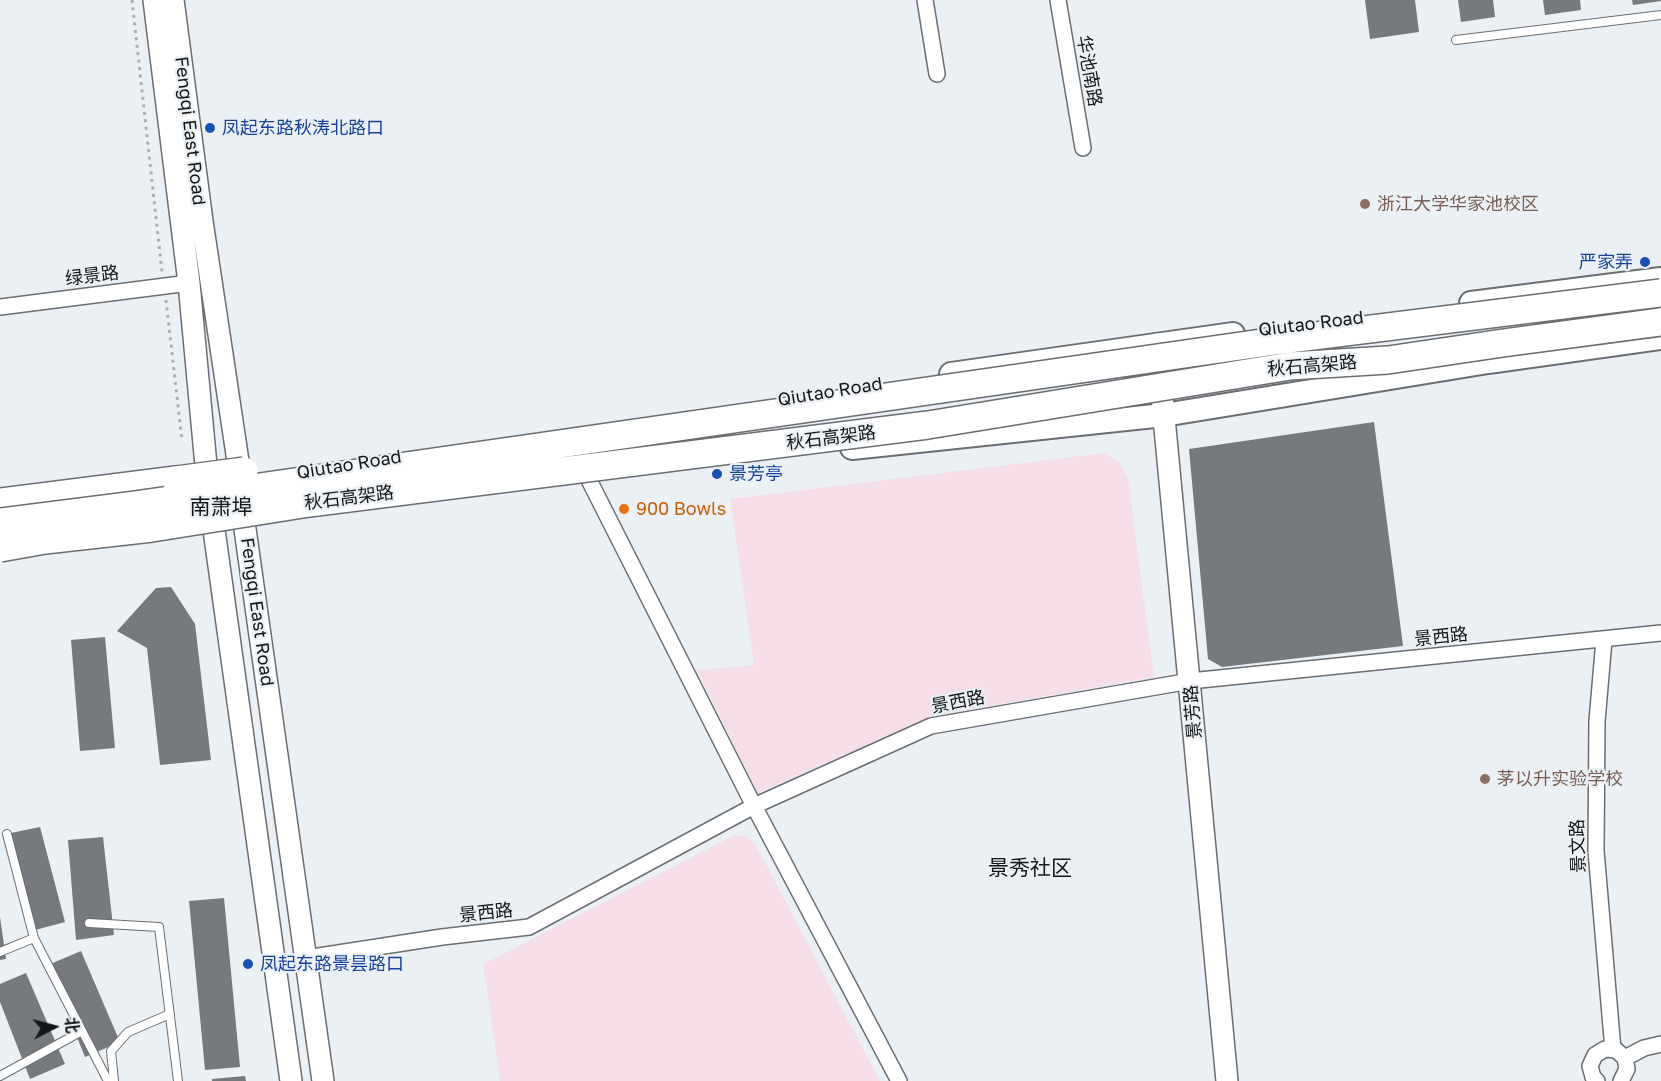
<!DOCTYPE html>
<meta charset="utf-8">
<style>
body{margin:0}
#map{position:relative;width:1661px;height:1081px;overflow:hidden;background:#ebf0f5;font-family:"Golos Text","Noto Sans SC",sans-serif}
canvas{display:block}
.north{position:absolute;left:24px;top:997px;width:60px;height:60px;-webkit-text-stroke:4px #ebf0f5;paint-order:stroke;rotate:84deg;font-size:16px;font-weight:700;line-height:24px;text-align:center;color:#141618}
.north::after{content:'';display:block;margin:auto;width:21px;height:27px;background:#141618;clip-path:polygon(50% 0,100% 100%,50% 72%,0 100%)}
</style>
<div id="map">
<canvas width="1661" height="1081"></canvas>
<div class="north">北</div>
</div>
<script>
const context = document.querySelector('canvas').getContext('2d');
context.lineJoin = 'round';
function fillPath(path, color) { context.fillStyle = color; context.fill(path, 'evenodd'); }
const shape = rows => new Path2D(rows.map(r => 'M' + r).join(''));
function trace(path, color, width, dash) { context.strokeStyle = color; context.lineWidth = width; context.lineCap = dash ? 'butt' : 'round'; context.setLineDash(dash || []); context.stroke(path); }
function drawText(font, color, halo, rows, align = 'center') {
  context.font = font + ' "Golos Text","Noto Sans SC",sans-serif'; context.lineWidth = 4.5; context.setLineDash([]); context.textBaseline = 'middle'; context.strokeStyle = halo; context.fillStyle = color; for (const [text, x, y, turn = 0] of rows) {
    context.save(); context.translate(x, y); context.rotate((+turn || 0) * Math.PI / 180); context.textAlign = isNaN(turn) ? turn : align; if (halo) context.strokeText(text, 0, 0); context.fillText(text, 0, 0); context.restore();
  }
}
fillPath(shape([
 [1104,453,1118,461,1128,477,1154,677,933,716,757,793,697,670,754,665,730,499],
 [735,835,746,836,756,845,880,1081,500,1081,483,964]
]), '#f6dee9');
fillPath(shape([
 [1365,0,1415,0,1419,32,1370,39],
 [1458,0,1493,0,1495,17,1461,22],
 [1543,0,1580,0,1581,10,1545,15],
 [1632,0,1661,0,1661,1,1633,5],
 [1374,422,1403,646,1222,667,1208,659,1189,449],
 [171,587,195,624,211,760,160,765,147,648,117,631,156,588],
 [105,637,115,748,80,751,71,640],
 [40,827,65,922,28,932,6,834],
 [103,837,114,935,76,940,68,840],
 [224,898,240,1067,205,1070,189,901],
 [0,917,6,959,0,960],
 [81,951,120,1042,85,1057,48,965],
 [26,973,65,1064,30,1079,0,1002,0,984],
 [245,1076,246,1081,212,1081,212,1079]
]), '#767a7f');
const lane = shape([
 [1456,40,1661,15],
 [7,834,34,938,108,1081],
 [89,923,159,927,178,1081],
 [0,952,34,938],
 [0,1076,82,1031],
 [114,1081,111,1051,128,1032,170,1014]
]);
const street = shape([
 [925,0,937,74],
 [1058,0,1083,148],
 [0,307,189,283],
 [587,476,754,806,899,1081],
 [1604,640,1597,721,1596,851,1613,1050],
 [306,958,442,937,529,927,754,806,931,726,1190,681,1661,633],
 [1625,1058,1644,1048,1661,1044],
 [1597,1081,1593,1077,1590,1066,1595,1055,1605,1049,1616,1050,1625,1058,1627,1069,1621,1081]
]);
const secondary = shape([
 [154,0,189,283,208,487,291,1081],
 [173,0,202,221,241,481,244,522,323,1081],
 [1157,344,1227,1081]
]);
const primary = shape([
 [1471,303,1661,279],
 [951,374,1233,334],
 [852,448,1164,415,1488,362,1661,338]
]);
const highway = shape([
 [0,502,176,480]
]);
trace(lane, '#6a6e72', 10);
trace(street, '#6a6e72', 18);
trace(secondary, '#6a6e72', 24);
trace(primary, '#6a6e72', 26);
trace(highway, '#6a6e72', 30);
trace(shape([
 [132,0,162,272],
 [166,300,182,441]
]), '#aaaeb2', 3, [3, 4.5]);
trace(lane, '#fff', 8);
trace(street, '#fff', 15);
trace(secondary, '#fff', 21);
trace(primary, '#fff', 22);
trace(highway, '#fff', 27);
const highwayBridge = shape([
 [176,480,244,471],
 [0,522,136,505,1282,340,1661,293],
 [0,548,45,540,152,528,309,503,928,425,1290,366,1388,360,1503,343,1661,322]
]);
trace(highwayBridge, '#6a6e72', 30, []);
trace(highwayBridge, '#fff', 27);
for (const [x, y, r, color] of [
 [210,128,6,"#1a4fb4"],
 [1365,204,6,"#8d6e63"],
 [1645,262,6,"#1a4fb4"],
 [717,474,6,"#1a4fb4"],
 [624,509,6,"#e8710a"],
 [1485,779,6,"#8d6e63"],
 [248,964,6,"#1a4fb4"]
]) { const dot = new Path2D(); dot.arc(x, y, r, 0, 2 * Math.PI); context.fillStyle = color; context.fill(dot); trace(dot, '#ebf0f5', 2); }
drawText('18px', '#141618', '#ebf0f5', [
 ["华池南路",1089,71,80],
 ["Fengqi East Road",190,131,83],
 ["绿景路",92,276,-7],
 ["Qiutao Road",1311,324,-7],
 ["秋石高架路",1312,366,-5],
 ["Qiutao Road",830,392,-9],
 ["秋石高架路",831,438,-7],
 ["Qiutao Road",349,465,-9],
 ["秋石高架路",349,498,-7],
 ["Fengqi East Road",257,612,82],
 ["景西路",1441,637,-6],
 ["景西路",958,702,-11],
 ["景芳路",1193,712,-95],
 ["景文路",1578,846,-92],
 ["景西路",486,913,-6]
]);
drawText('18px', '#164399', '#ebf0f5', [
 ["凤起东路秋涛北路口",222,128],
 ["严家弄",1633,262,"right"],
 ["景芳亭",729,474],
 ["凤起东路景昙路口",260,964]
], 'left');
drawText('18px', '#785e54', '#ebf0f5', [
 ["浙江大学华家池校区",1377,204],
 ["茅以升实验学校",1497,779]
], 'left');
drawText('18px', '#c56008', '#ebf0f5', [
 ["900 Bowls",636,509]
], 'left');
drawText('21px', '#141618', '#ebf0f5', [
 ["南萧埠",221,507],
 ["景秀社区",1030,868]
]);
</script>
